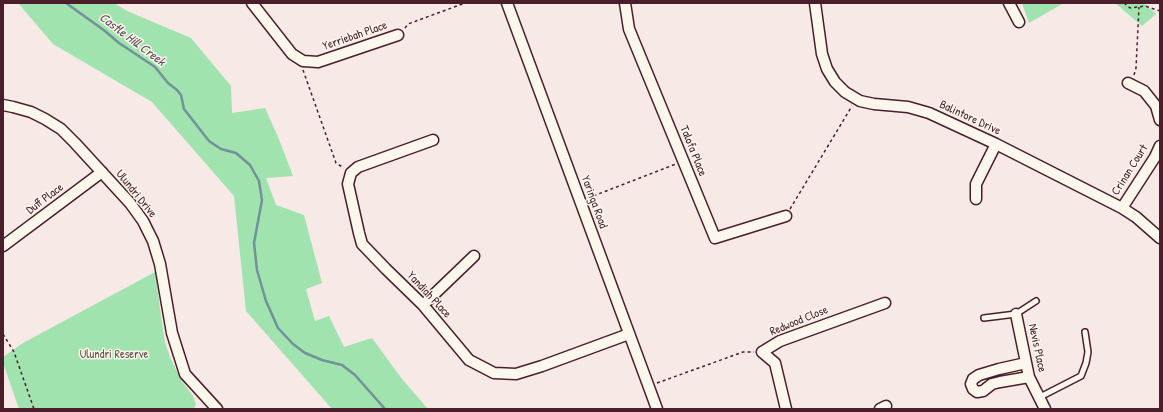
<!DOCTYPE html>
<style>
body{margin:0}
#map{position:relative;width:1163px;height:412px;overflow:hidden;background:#f6e9e6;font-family:"Patrick Hand",sans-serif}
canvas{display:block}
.frame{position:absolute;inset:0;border:4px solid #4a1f2b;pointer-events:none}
</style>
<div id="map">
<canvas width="1163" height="412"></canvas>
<div class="frame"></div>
</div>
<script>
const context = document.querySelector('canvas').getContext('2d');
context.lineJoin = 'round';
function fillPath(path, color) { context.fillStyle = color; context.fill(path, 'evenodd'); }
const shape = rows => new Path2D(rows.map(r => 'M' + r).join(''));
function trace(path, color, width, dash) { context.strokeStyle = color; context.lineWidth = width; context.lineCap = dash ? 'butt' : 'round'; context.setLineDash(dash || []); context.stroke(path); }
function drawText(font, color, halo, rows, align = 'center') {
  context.font = font + ' "Patrick Hand",sans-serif'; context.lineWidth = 3; context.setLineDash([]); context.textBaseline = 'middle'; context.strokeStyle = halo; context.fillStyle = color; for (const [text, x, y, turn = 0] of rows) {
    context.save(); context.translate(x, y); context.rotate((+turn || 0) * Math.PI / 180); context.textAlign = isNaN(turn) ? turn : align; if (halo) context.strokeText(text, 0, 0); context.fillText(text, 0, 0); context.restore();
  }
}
fillPath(shape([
 [18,3,114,3,127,11,191,38,231,86,232,113,265,108,278,137,293,176,266,178,276,205,304,215,322,283,306,289,315,321,329,316,344,347,372,338,402,379,428,409,332,409,246,311,234,196,152,102,53,44],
 [1022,3,1064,3,1029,23],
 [1115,3,1144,3,1156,14,1142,26],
 [155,272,161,316,165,342,170,357,181,380,193,396,196,404,194,409,19,409,3,363,3,357,23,343]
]), '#a0e3ae');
trace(shape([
 [66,3,105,31,119,43,155,67,168,83,177,90,181,95,184,109,209,141,221,149,236,153,250,165,259,181,262,200,254,243,257,270,266,301,278,328,293,344,305,353,322,360,342,365,355,375,385,409]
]), '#729199', 2.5);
const service = shape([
 [984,318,1016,314,1036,301],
 [1040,397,1081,376,1086,363,1088,352,1085,332]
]);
const minor = shape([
 [252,3,292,54,303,61,318,62,398,35],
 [507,3,657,409],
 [625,3,629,29,715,238,786,216],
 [815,3,822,54,827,69,835,82,845,92,860,101,874,104,908,107,929,113,996,144,1122,208,1136,217,1160,238],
 [1009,3,1019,22],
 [1128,83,1144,91,1156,106,1160,120],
 [3,105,13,107,31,112,45,119,61,129,75,143,130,203,143,221,153,241,160,264,172,333,185,374,217,409],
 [433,140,358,167,351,173,348,184,359,233,362,244,386,269,423,305,469,360,494,373,516,374,542,366,629,334],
 [976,199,976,184,996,144],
 [1122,208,1155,157,1160,146],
 [3,246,102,172],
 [423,305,474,256],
 [1016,314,1029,377,1045,409],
 [1026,363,999,369,979,375,973,379,971,384,973,389,977,392,983,391,992,384,1000,382,1029,377],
 [786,409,775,363,762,352,780,341,885,303],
 [880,409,886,406]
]);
trace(service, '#4a1f2b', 8);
trace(minor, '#4a1f2b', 13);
trace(shape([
 [1124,3,1130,8,1145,6,1160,11],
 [405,28,408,24,465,3],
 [303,70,336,163,344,168],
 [1134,75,1136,68,1139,7],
 [588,198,676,164],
 [790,209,852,106],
 [3,334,14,352,34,409],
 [657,383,743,352,754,352]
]), '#4a1f2b', 1.5, [3, 3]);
trace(service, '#fbf7ec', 5);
trace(minor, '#fbf7ec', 10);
drawText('12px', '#4a1f2b', '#fbf7ec', [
 ["Yerriebah Place",355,36,-19],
 ["Balintore Drive",970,118,25],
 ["Talofa Place",693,151,68],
 ["Crinan Court",1130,170,-58],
 ["Ulundri Drive",136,194,51],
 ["Duff Place",45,199,-37],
 ["Yaringa Road",594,202,70],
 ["Yandiah Place",429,295,47],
 ["Redwood Close",799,321,-22],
 ["Nevis Place",1037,348,78]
]);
drawText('12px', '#60504c', '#fbf7ec', [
 ["Ulundri Reserve",114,355]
]);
drawText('italic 13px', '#5a4e59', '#fbf7ec', [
 ["Castle Hill Creek",132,40,37]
]);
</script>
